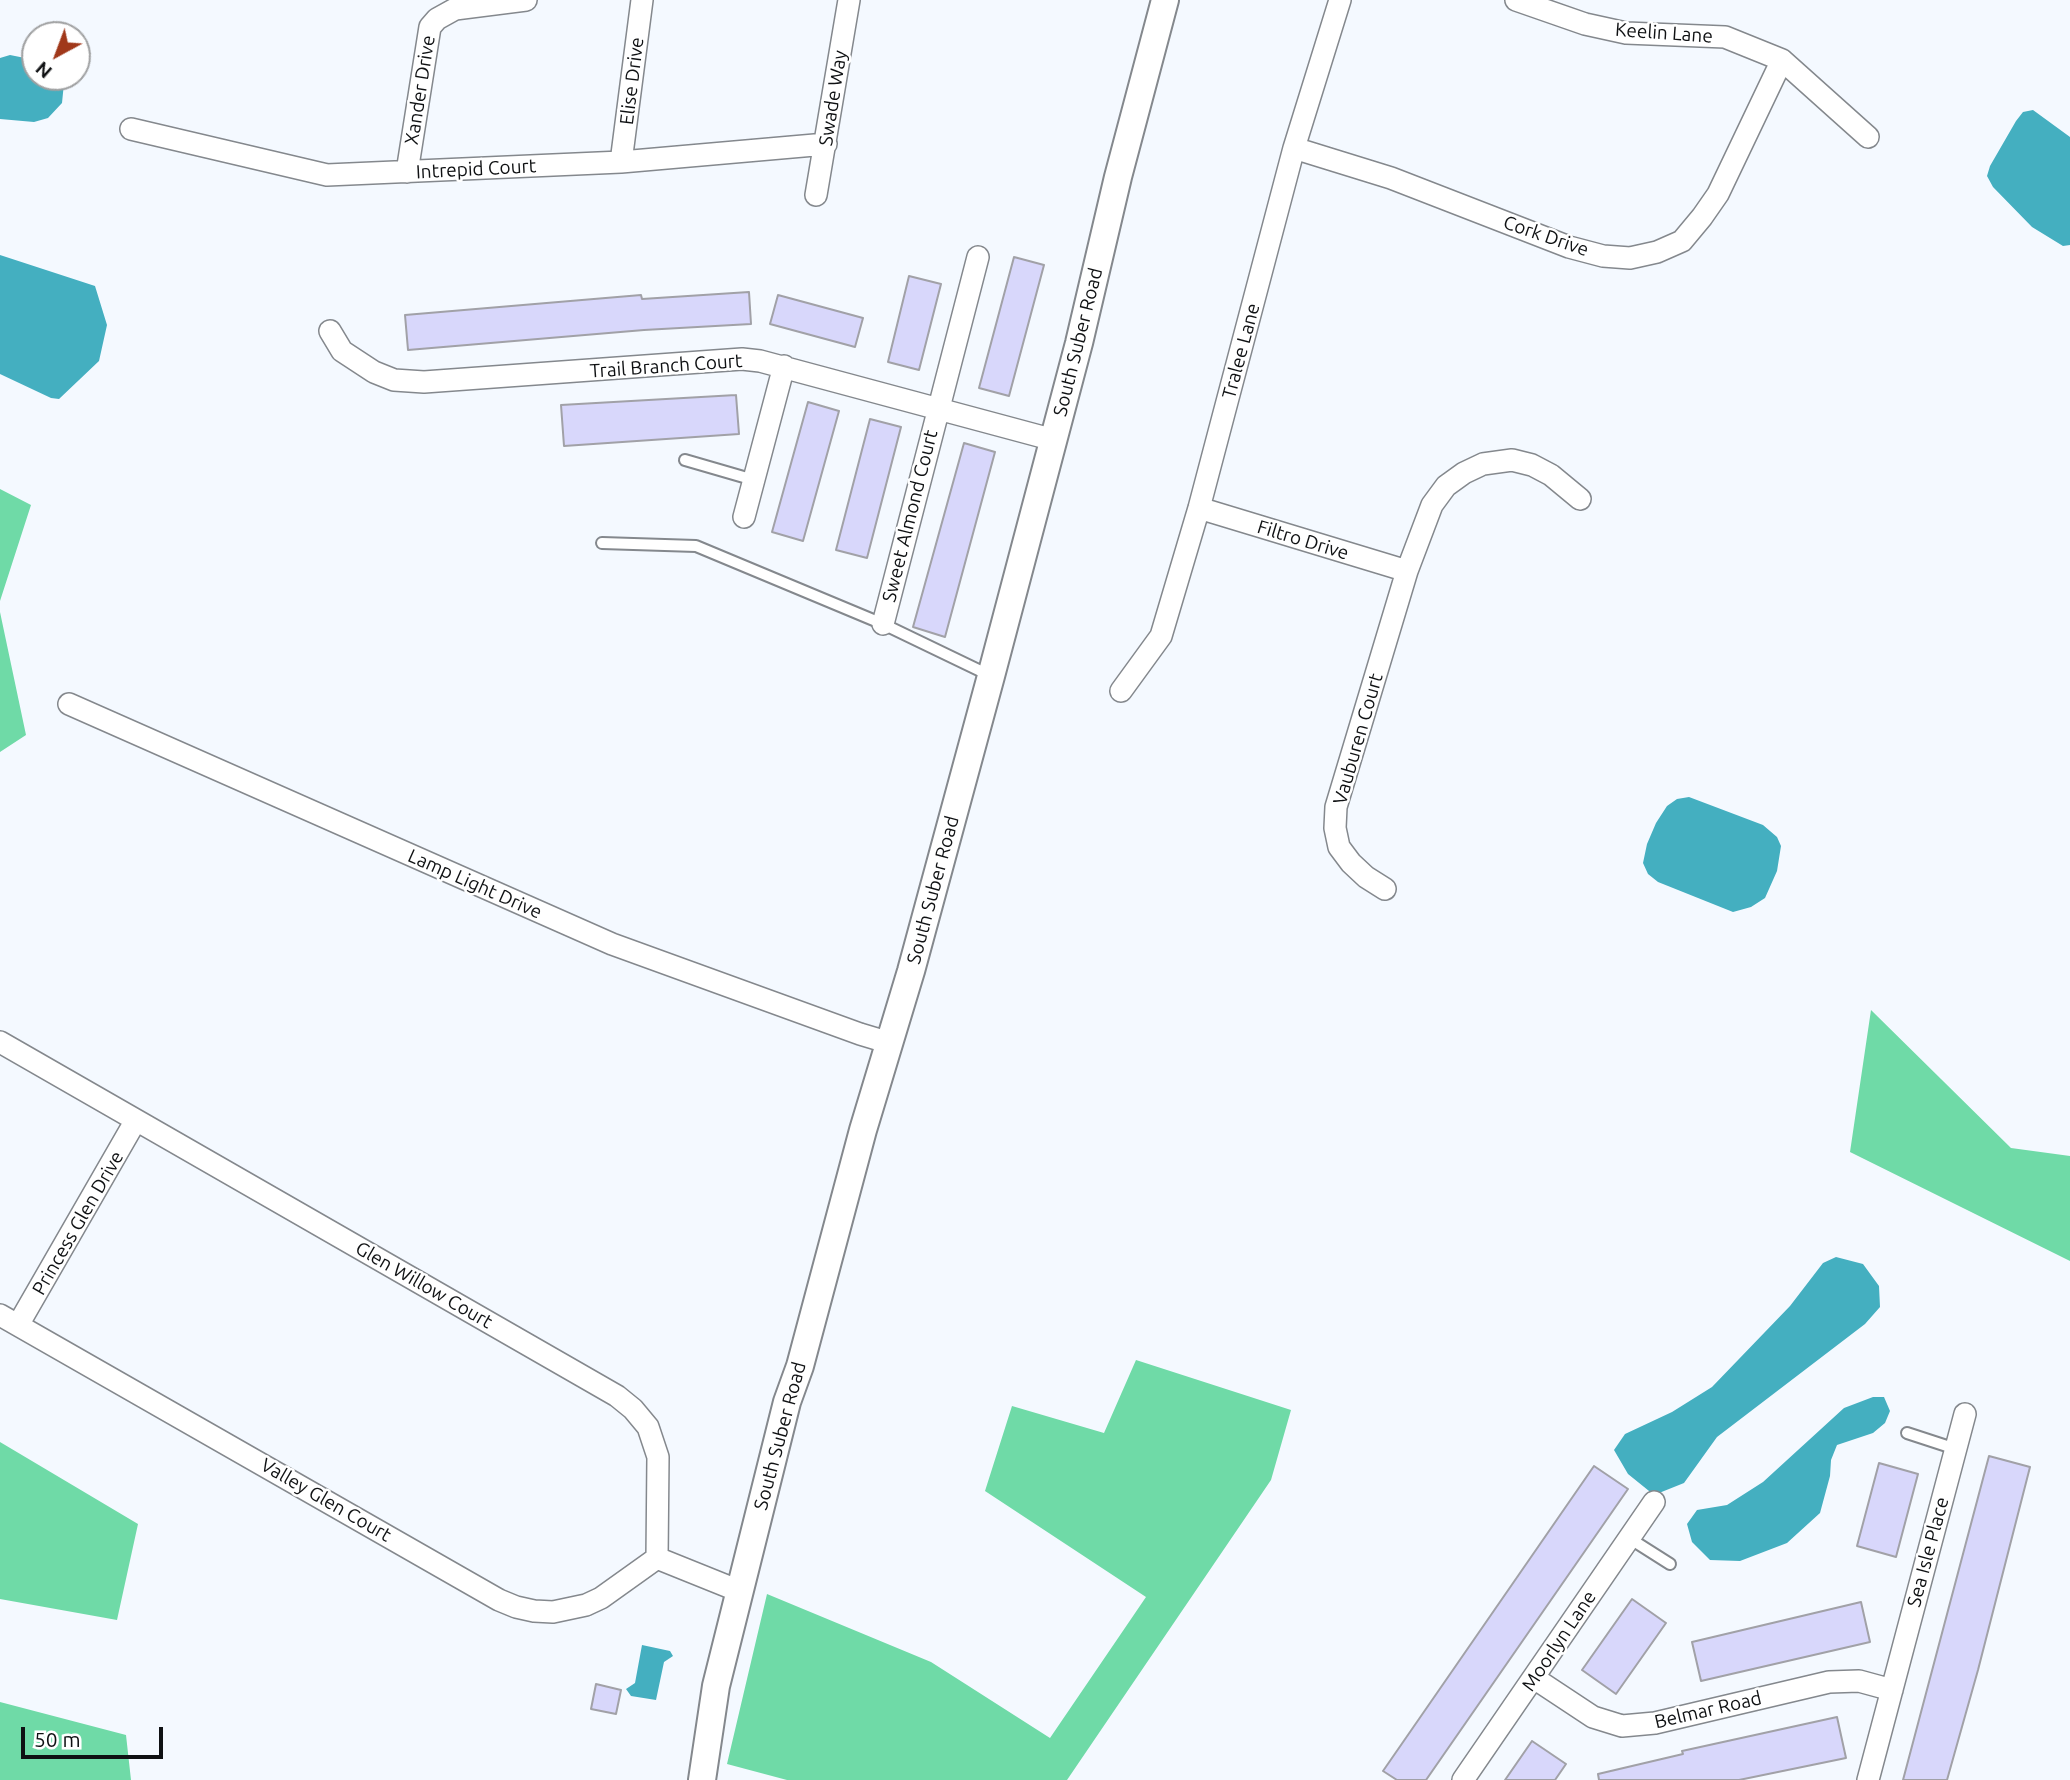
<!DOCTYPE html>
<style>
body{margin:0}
#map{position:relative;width:2070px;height:1780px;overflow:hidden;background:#f4f9ff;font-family:Ubuntu,sans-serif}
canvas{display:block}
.north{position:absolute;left:21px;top:21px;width:70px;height:70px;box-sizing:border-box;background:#fff;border:2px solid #9fa0a1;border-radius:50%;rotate:221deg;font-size:19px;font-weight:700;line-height:28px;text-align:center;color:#0f1113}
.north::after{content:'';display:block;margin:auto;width:24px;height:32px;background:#a0381a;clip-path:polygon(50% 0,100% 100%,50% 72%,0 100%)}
.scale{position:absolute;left:21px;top:1727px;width:142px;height:32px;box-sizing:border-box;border:4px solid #0f1113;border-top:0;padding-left:9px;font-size:21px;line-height:24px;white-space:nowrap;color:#0f1113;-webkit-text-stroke:5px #fff;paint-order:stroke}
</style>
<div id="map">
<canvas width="2070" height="1780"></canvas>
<div class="north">N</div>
<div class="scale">50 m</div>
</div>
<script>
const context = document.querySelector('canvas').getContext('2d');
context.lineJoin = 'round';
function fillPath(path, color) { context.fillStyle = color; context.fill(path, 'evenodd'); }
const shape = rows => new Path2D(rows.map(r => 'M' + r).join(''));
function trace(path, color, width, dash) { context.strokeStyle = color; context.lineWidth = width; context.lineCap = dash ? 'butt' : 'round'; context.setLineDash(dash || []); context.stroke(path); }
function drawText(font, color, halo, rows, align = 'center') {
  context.font = font + ' Ubuntu,sans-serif'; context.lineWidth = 5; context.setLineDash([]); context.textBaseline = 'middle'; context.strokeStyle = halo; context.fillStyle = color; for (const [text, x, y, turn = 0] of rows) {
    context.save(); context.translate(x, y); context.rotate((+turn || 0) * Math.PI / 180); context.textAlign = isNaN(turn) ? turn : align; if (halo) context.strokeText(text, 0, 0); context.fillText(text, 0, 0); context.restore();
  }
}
fillPath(shape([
 [0,489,31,505,0,601],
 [0,612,26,735,0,752],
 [1871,1010,2011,1148,2070,1156,2070,1261,1850,1152],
 [1136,1360,1291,1410,1271,1480,1067,1780,787,1780,727,1764,767,1594,931,1662,1050,1738,1146,1597,985,1491,1012,1406,1104,1433],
 [0,1442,138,1524,117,1620,0,1599],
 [0,1702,126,1735,131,1780,0,1780]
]), '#6fdaa7');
fillPath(shape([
 [10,55,35,60,35,77,60,77,64,83,62,103,48,118,34,122,0,119,0,58],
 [2033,110,2070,137,2070,245,2063,246,2032,227,1993,187,1987,176,1990,166,2016,121,2023,112],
 [0,255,95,286,107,325,99,361,59,399,51,398,0,374],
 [1689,797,1763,825,1777,837,1781,846,1777,871,1765,898,1751,907,1733,912,1658,882,1648,874,1643,863,1647,844,1656,823,1667,806,1677,799],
 [1836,1257,1863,1264,1879,1286,1880,1307,1865,1324,1717,1437,1684,1483,1654,1495,1628,1474,1614,1450,1625,1434,1672,1412,1712,1387,1790,1306,1823,1263],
 [1873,1397,1884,1397,1890,1411,1885,1423,1873,1433,1837,1445,1831,1460,1830,1476,1820,1513,1787,1543,1740,1561,1710,1560,1692,1542,1687,1524,1697,1510,1727,1505,1763,1482,1844,1408],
 [642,1645,670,1651,673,1656,664,1662,656,1700,631,1696,626,1689,635,1683]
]), '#44afc0');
const building = shape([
 [1014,257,1044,265,1009,396,979,388,1014,257],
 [909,276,941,284,919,370,888,362,909,276],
 [749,292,751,324,644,330,408,350,405,315,641,295,642,299,749,292],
 [778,295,863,318,855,347,770,324,778,295],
 [736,395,739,434,564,446,561,405,736,395],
 [808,402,839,411,803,541,772,532,808,402],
 [870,419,901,427,867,558,836,550,870,419],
 [964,443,995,452,945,637,913,627,964,443],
 [1989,1456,2030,1467,1978,1670,1947,1780,1903,1780,1989,1456],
 [1879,1463,1918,1474,1896,1557,1857,1546,1879,1463],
 [1594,1466,1628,1489,1426,1780,1397,1780,1383,1771,1594,1466],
 [1632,1599,1666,1623,1616,1694,1582,1670,1632,1599],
 [1861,1602,1870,1642,1701,1681,1692,1642,1861,1602],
 [596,1684,621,1690,616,1714,591,1709,596,1684],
 [1837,1717,1846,1758,1739,1780,1599,1780,1598,1774,1683,1754,1682,1751,1837,1717],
 [1532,1741,1566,1764,1555,1780,1505,1780,1532,1741]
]);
fillPath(building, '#d8d7fb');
trace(building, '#a1a1a7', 2);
const service = shape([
 [685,460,754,480],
 [602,543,696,546,883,624,991,676],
 [1907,1433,1956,1449],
 [1629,1538,1670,1564]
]);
const minor = shape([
 [1516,0,1585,24,1626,33,1725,37,1782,60,1868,137],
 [131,129,327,175,621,162,826,144],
 [1294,148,1391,178,1569,247,1603,256,1630,258,1657,252,1682,241,1702,217,1718,194,1782,60],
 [621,162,642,0],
 [407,172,430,27,437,19,455,9,526,0],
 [816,195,849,0],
 [330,331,342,351,374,372,394,380,424,382,742,359,760,361,1054,440],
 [1199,508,1407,571],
 [744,517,784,366],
 [883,624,978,257],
 [1121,691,1161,636,1199,508,1294,148,1340,0],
 [69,704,612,944,860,1034,890,1043],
 [1385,889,1366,877,1351,863,1339,847,1335,828,1336,807,1407,571,1432,505,1446,486,1464,473,1483,464,1512,460,1532,465,1551,475,1580,499],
 [0,1042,617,1396,633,1409,648,1427,658,1457,657,1558,739,1591],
 [0,1315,499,1600,516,1607,534,1611,553,1612,586,1605,601,1598,657,1558],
 [18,1325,136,1120],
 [1534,1678,1593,1717,1622,1726,1655,1723,1829,1682,1859,1681,1892,1690],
 [1463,1780,1654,1502],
 [1868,1780,1965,1414]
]);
const tertiary = shape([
 [702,1780,716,1686,787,1402,800,1366,863,1130,911,971,991,676,1079,343,1118,177,1165,0]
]);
trace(service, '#84888d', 14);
trace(minor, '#84888d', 24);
trace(tertiary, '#84888d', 30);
trace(service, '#fff', 10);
trace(minor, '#fff', 21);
trace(tertiary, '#fff', 26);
drawText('19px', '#0f1113', '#fff', [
 ["Keelin Lane",1664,33,4],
 ["Elise Drive",632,81,-83],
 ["Xander Drive",420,90,-81],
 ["Swade Way",833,98,-81],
 ["Intrepid Court",476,169,-3],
 ["Cork Drive",1546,236,19],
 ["South Suber Road",1078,342,-76],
 ["Tralee Lane",1241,351,-75],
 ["Trail Branch Court",666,366,-4],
 ["Sweet Almond Court",910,516,-76],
 ["Filtro Drive",1303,540,17],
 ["Vauburen Court",1358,739,-74],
 ["Lamp Light Drive",475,884,24],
 ["South Suber Road",933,890,-75],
 ["Princess Glen Drive",78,1223,-60],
 ["Glen Willow Court",424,1285,30],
 ["South Suber Road",780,1436,-75],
 ["Valley Glen Court",326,1500,30],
 ["Sea Isle Place",1928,1552,-75],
 ["Moorlyn Lane",1559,1641,-56],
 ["Belmar Road",1708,1710,-13]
]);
</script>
